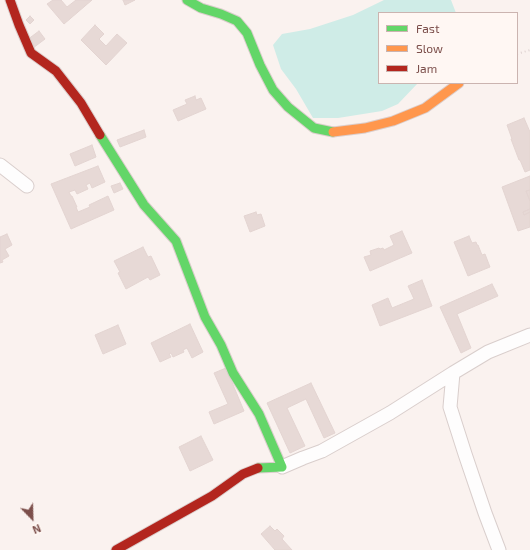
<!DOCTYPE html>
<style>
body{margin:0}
#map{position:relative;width:530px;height:550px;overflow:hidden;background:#faf2ef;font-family:"Exo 2",sans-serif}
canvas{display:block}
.legend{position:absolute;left:378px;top:12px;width:140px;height:72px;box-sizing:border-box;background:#fff7f3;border:1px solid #cbb4b0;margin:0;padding:5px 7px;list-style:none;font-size:12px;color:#7c4f4b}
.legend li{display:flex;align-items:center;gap:8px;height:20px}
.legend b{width:20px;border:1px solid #cbb4b0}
.north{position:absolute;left:12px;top:498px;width:40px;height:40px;-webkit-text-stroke:3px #fff7f3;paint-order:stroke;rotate:157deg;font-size:11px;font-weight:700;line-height:16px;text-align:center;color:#7c4f4b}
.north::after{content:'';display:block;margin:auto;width:14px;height:18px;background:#7c4f4b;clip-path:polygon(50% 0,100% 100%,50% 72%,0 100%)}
</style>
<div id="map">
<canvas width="530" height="550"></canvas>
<ul class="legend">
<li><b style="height:5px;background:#63d668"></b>Fast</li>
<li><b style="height:5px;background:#ff974d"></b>Slow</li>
<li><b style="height:5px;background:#b3261e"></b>Jam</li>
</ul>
<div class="north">N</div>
</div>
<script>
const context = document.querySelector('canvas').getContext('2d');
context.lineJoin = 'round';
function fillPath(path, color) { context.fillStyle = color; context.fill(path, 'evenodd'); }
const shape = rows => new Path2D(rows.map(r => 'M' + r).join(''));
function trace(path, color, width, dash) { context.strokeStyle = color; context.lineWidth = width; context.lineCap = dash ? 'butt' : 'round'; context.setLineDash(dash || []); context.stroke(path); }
fillPath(shape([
 [384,0,451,0,456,13,379,13,379,83,418,83,398,104,382,111,338,118,313,118,296,89,281,69,273,45,282,34,310,29,353,15]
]), '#cfece7');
const building = shape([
 [53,0,61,0,67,7,76,0,92,0,64,24,47,4,53,0],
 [123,0,135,0,125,5,123,0],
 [30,16,34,20,30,24,26,20,30,16],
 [95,25,104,34,99,39,106,46,117,34,127,43,106,65,81,40,95,25],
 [39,31,45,39,33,48,27,40,39,31],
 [195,96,196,100,201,98,206,109,178,121,173,110,187,104,185,100,195,96],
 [524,118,530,132,530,170,525,172,520,160,519,160,511,139,512,139,507,125,524,118],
 [144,130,146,137,120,147,117,140,144,130],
 [92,145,96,157,75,166,70,154,92,145],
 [98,166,105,182,92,188,90,183,86,185,88,189,77,194,75,190,69,192,71,196,72,196,77,207,76,207,78,212,90,207,89,205,108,196,114,210,71,229,51,184,98,166],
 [530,176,530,190,526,191,530,201,530,209,523,212,524,215,530,212,530,227,518,231,502,187,530,176],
 [120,183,123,189,114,193,111,186,120,183],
 [530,190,530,201,526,191,530,190],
 [530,209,530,212,524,215,523,212,530,209],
 [256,212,257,215,261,214,265,226,250,232,244,216,256,212],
 [402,231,412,253,370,271,364,257,371,255,370,251,379,248,380,249,383,248,384,250,394,245,390,236,402,231],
 [7,234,12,245,5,249,9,256,2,260,3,262,0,263,0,237,7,234],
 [469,236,472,243,476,242,477,245,478,245,482,255,485,254,490,267,468,276,454,242,469,236],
 [143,247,148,257,151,256,160,275,150,280,148,277,126,289,118,273,120,272,114,261,143,247],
 [422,280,432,306,380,326,372,305,388,298,392,308,414,299,408,286,422,280],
 [492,284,498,296,457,314,471,348,461,353,440,307,492,284],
 [190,324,203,352,192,358,187,348,183,350,184,352,173,357,171,353,169,354,171,357,160,362,151,343,190,324],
 [118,325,126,344,103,354,95,335,118,325],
 [226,368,244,411,214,424,209,412,228,404,214,373,226,368],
 [311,383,335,433,324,438,306,399,287,408,305,446,290,453,267,403,311,383],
 [201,436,213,460,190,471,179,447,201,436],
 [270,526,275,531,277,529,284,536,282,539,292,550,275,550,261,534,270,526]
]);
fillPath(building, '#e7d9d6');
trace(building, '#e3d4d1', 1);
const street = shape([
 [0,165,27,186],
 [453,373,450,407,465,454,485,513,499,550],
 [282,467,303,458,322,451,390,413,453,373,488,352,530,335]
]);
const fast = shape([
 [187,0,201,8,221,14,237,21,247,33,260,65,273,90,288,107,314,128,333,132],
 [100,135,144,205,176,241,205,317,221,345,233,373,259,414,282,467,258,468]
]);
const slow = shape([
 [333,132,365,128,393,121,425,108,459,83]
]);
const jam = shape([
 [10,0,19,25,31,53,56,71,81,103,100,135],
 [116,550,212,496,243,474,258,468]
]);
trace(street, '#d9cecc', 15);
trace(fast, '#dbcecc', 11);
trace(slow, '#dbcecc', 11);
trace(jam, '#dbcecc', 11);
trace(shape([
 [517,54,530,50]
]), '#ddd1cf', 2, [1, 3]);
trace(street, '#fefdfd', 13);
trace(fast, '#63d668', 9);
trace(slow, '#ff974d', 9);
trace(jam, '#b3261e', 9);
</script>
